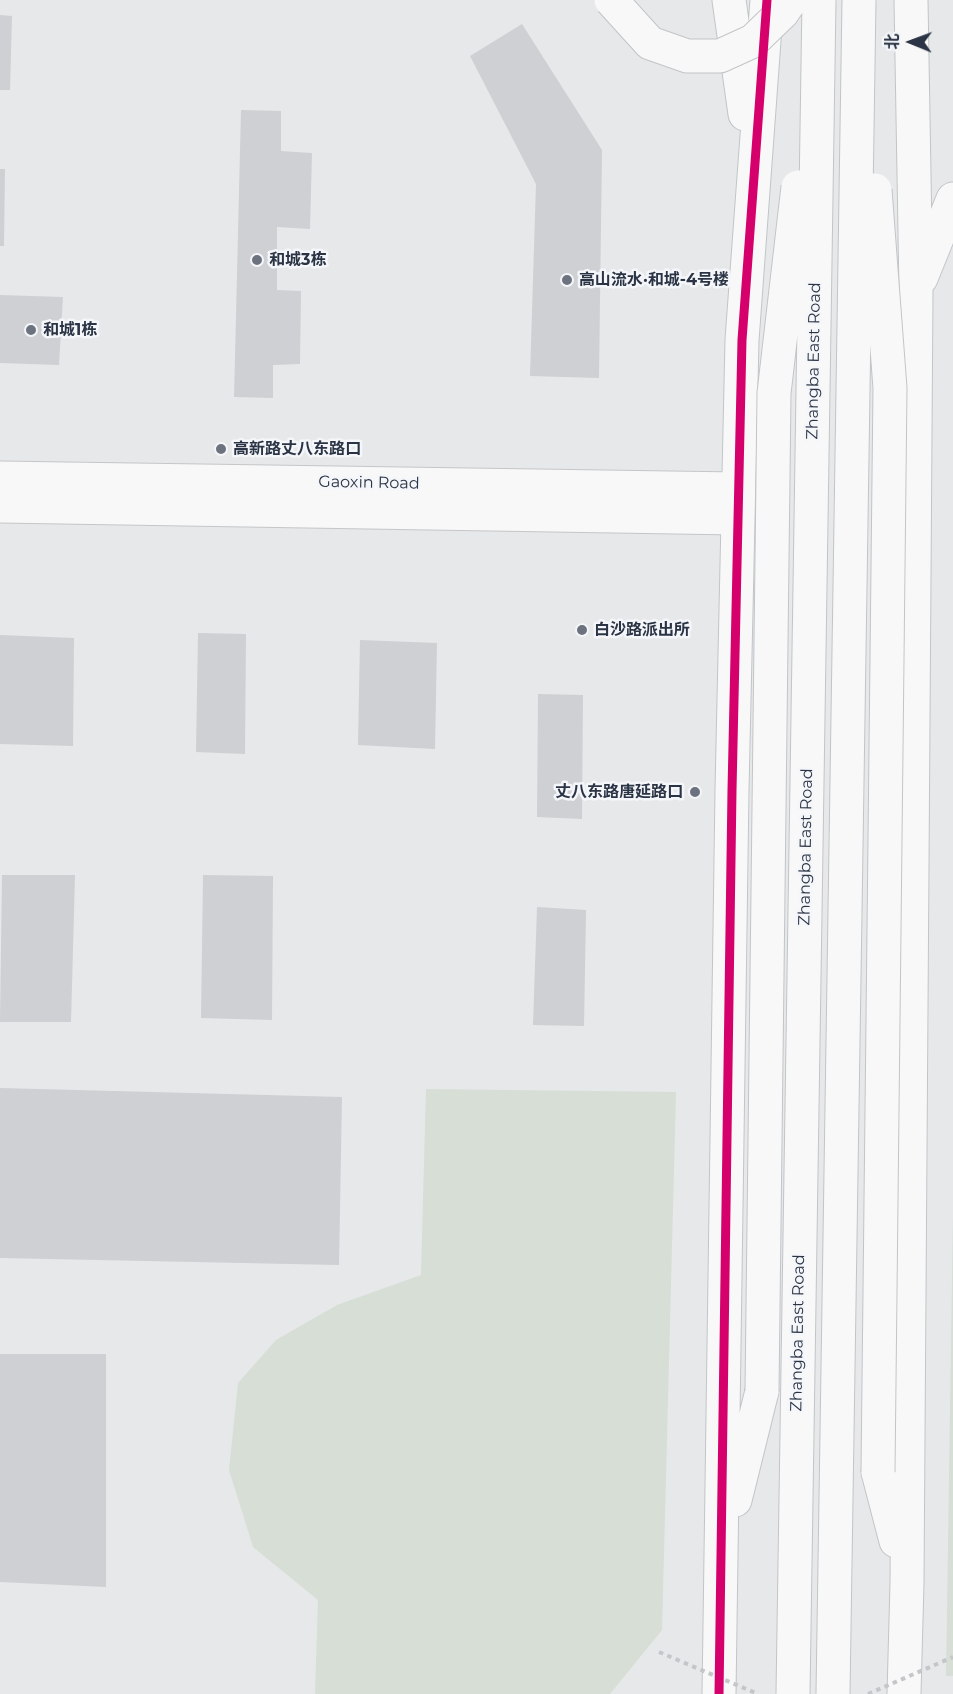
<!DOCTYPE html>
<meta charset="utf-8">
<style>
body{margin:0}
#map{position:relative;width:953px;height:1694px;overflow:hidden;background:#e6e8ea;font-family:Montserrat,"Noto Sans SC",sans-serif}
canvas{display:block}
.north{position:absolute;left:881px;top:12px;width:60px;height:60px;-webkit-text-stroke:4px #f4f6f9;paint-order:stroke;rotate:271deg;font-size:16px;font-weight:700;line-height:24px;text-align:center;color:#2b3445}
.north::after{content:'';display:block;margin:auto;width:21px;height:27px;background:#2b3445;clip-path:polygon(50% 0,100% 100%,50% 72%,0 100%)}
</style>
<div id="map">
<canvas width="953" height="1694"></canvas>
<div class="north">北</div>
</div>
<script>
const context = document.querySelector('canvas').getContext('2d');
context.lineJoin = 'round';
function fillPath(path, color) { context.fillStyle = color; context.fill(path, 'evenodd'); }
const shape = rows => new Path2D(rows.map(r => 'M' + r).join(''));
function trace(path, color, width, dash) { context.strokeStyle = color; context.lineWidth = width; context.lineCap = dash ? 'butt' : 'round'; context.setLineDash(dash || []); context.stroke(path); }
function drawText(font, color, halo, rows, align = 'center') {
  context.font = font + ' Montserrat,"Noto Sans SC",sans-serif'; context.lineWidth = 5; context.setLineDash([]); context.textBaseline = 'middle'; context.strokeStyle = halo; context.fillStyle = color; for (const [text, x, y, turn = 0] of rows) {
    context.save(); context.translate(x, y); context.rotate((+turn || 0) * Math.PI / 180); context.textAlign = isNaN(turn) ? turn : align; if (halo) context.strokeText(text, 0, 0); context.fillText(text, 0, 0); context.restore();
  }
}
fillPath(shape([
 [426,1089,676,1092,662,1630,610,1694,315,1694,318,1600,253,1547,229,1470,238,1383,276,1340,337,1305,421,1275],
 [953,1215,953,1676,946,1676]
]), '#d6ded6');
fillPath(shape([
 [0,15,12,16,10,90,0,90],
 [522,24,602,150,599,378,530,376,536,184,470,56],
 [241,110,281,111,281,151,312,153,310,229,277,227,277,290,301,291,300,364,273,365,273,398,234,397],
 [0,169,5,169,4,246,0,246],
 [0,295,63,297,59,365,0,363],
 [198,633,246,634,245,754,196,752],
 [0,635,74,638,73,746,0,744],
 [360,640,437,643,435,749,358,745],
 [538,694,583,695,582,819,537,817],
 [2,875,75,875,71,1022,0,1022],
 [203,875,273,876,272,1020,201,1018],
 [537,907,586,910,584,1026,533,1025],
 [0,1088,342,1097,339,1265,0,1258],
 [0,1354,106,1354,106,1587,0,1582]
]), '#ced0d3');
const secondary = shape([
 [0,478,738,489],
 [0,506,737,518]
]);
const primary = shape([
 [729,0,745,114],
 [921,278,953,199],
 [878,1472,896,1541],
 [735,1500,762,1391],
 [719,1694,732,790,742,340,767,0],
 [904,1694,907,1583,916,291,911,0]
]);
trace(secondary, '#c4c6c8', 35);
trace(primary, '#c2c5c8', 35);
trace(secondary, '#f8f8f8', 33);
trace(primary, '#f8f8f8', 33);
const primaryBridge = shape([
 [611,0,650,43,687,56,720,56,753,41,782,13,791,0],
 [875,190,890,388,878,1472],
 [762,1391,774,393,798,187],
 [793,1694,819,0],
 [833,1694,859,0]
]);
trace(primaryBridge, '#c2c5c8', 35, []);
trace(shape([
 [659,1652,758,1694],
 [868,1694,953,1657]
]), '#c5c6ca', 4, [4.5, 4.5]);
trace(primaryBridge, '#f8f8f8', 33);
trace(shape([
 [719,1694,732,790,742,340,767,0]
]), '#d6006c', 9);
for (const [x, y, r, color] of [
 [257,260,6,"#6c737f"],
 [567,280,6,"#6c737f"],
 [31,330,6,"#6c737f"],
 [221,449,6,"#6c737f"],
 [582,630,6,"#6c737f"],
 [695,792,6,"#6c737f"]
]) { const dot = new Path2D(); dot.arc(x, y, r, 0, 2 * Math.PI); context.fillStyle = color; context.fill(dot); trace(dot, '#f4f6f9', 2); }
drawText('bold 16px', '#2b3445', '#f4f6f9', [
 ["和城3栋",269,260],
 ["高山流水·和城-4号楼",579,280],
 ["和城1栋",43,330],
 ["高新路丈八东路口",233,449],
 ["白沙路派出所",594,630],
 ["丈八东路唐延路口",683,792,"right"]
], 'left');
drawText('16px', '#2b3445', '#f4f6f9', [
 ["Zhangba East Road",814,361,-89],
 ["Gaoxin Road",369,483,1],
 ["Zhangba East Road",806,847,-89],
 ["Zhangba East Road",798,1333,-89]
]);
</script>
